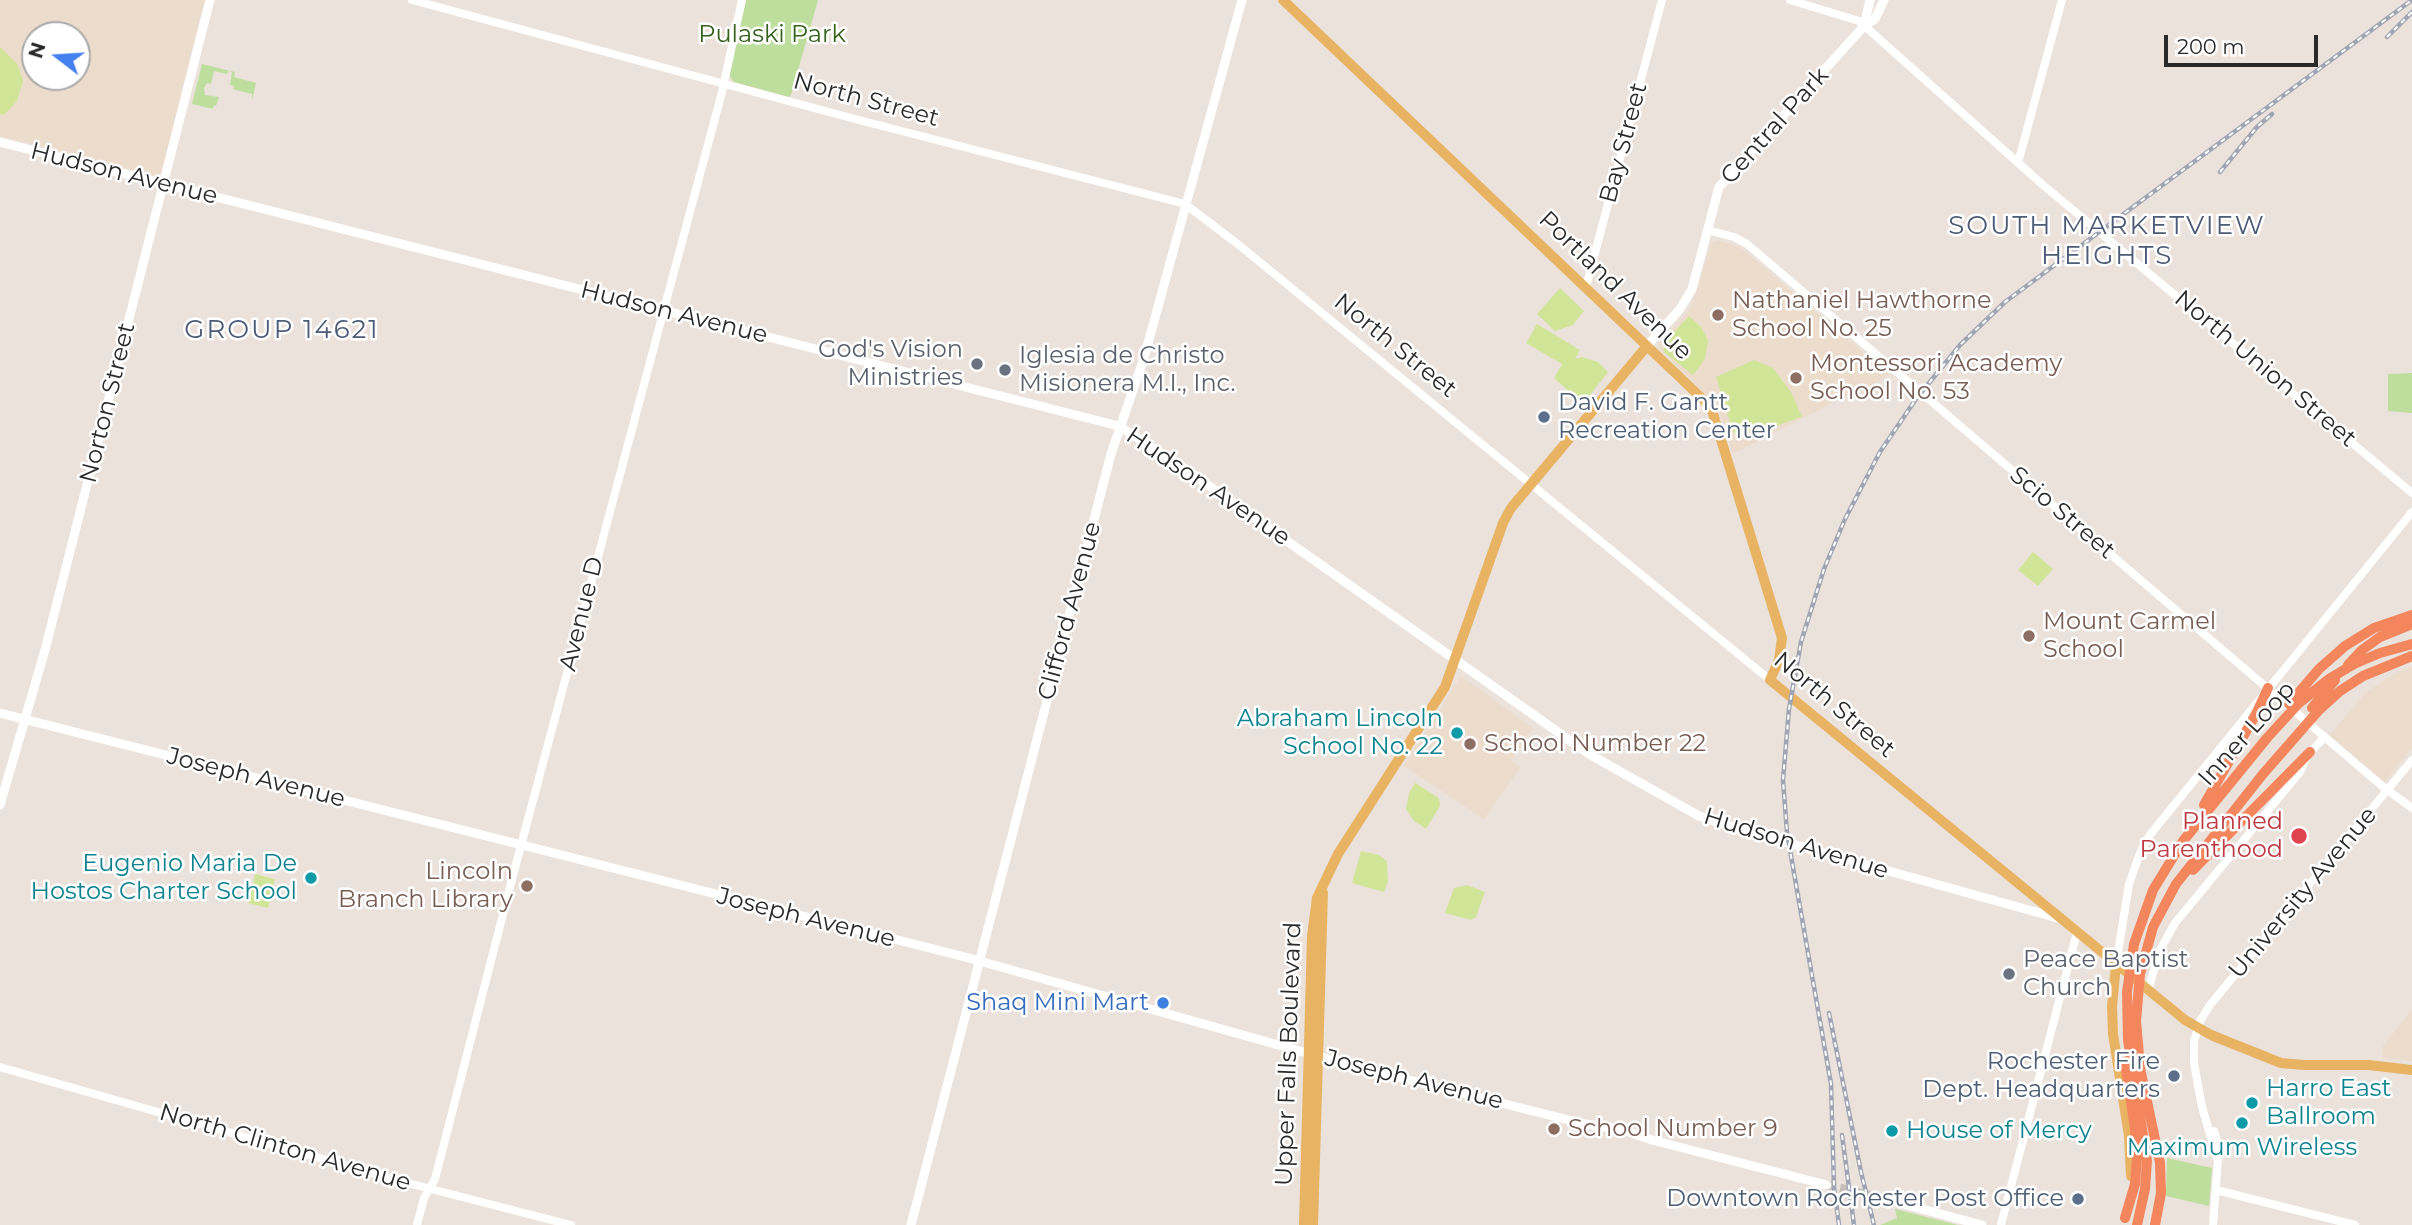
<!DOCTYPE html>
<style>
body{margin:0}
#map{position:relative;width:2412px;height:1225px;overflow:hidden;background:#ebe2dc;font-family:Montserrat,sans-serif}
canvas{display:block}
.north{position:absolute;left:21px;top:21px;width:70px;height:70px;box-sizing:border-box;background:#fff;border:2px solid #aaa;border-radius:50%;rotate:287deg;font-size:19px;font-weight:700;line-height:28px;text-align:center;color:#2a2a2a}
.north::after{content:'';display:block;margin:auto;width:24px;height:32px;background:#4580ef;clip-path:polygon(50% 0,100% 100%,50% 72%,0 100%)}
.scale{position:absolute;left:2164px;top:35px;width:154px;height:32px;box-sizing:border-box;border:4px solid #2a2a2a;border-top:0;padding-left:9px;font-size:21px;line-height:24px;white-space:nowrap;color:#2a2a2a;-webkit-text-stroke:5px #fff;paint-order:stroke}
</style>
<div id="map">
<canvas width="2412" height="1225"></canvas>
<div class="north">N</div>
<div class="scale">200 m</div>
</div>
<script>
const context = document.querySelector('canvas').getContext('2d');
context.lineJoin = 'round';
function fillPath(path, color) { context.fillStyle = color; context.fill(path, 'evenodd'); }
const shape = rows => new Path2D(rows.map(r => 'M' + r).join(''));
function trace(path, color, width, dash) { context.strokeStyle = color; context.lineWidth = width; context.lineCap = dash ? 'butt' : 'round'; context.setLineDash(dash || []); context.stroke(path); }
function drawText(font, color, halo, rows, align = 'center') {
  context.font = font + ' Montserrat,sans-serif'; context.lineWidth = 5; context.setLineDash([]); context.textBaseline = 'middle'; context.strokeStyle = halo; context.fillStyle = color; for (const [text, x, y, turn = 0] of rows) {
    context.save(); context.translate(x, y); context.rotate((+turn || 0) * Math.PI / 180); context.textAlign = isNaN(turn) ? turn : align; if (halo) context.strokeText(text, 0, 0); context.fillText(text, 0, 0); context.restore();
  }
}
fillPath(shape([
 [0,0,206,0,202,9,161,175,156,176,0,136],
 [35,35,77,35,77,77,35,77],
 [1717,240,1741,248,1889,374,1857,395,1854,392,1733,454,1718,406,1659,349,1658,344,1686,314,1692,304,1712,242],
 [2412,666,2412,748,2385,782,2330,735,2366,692,2394,674],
 [1461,676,1533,728,1511,760,1521,767,1484,819,1404,766],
 [2412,1009,2412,1061,2382,1058,2383,1046]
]), '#ecdccc');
fillPath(shape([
 [746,0,818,0,791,95,789,97,734,82,730,77,729,70],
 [202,64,235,72,234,77,256,83,252,100,252,94,233,89,234,86,230,85,232,72,228,71,227,74,214,71,211,84,207,83,204,88,205,95,219,97,216,106,214,105,213,109,192,104],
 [2412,373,2412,413,2388,411,2388,374],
 [2167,1158,2212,1168,2209,1206,2166,1196],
 [1895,1209,1958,1225,1880,1225,1897,1218]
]), '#bdde9c');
fillPath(shape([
 [0,47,18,65,23,81,17,101,5,114,0,115],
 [1560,288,1584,311,1573,325,1555,331,1537,314],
 [1689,316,1701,327,1708,340,1705,359,1693,375,1664,352,1664,343],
 [1537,324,1580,350,1575,359,1582,357,1598,362,1608,372,1583,404,1554,378,1562,364,1526,343],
 [1754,360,1773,368,1791,392,1802,417,1743,437,1733,432,1716,377],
 [2033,552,2053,569,2038,586,2018,570],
 [1415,783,1439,798,1440,806,1426,829,1413,820,1406,809,1409,793],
 [1361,851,1379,855,1387,861,1388,881,1384,892,1352,883],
 [255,874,275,879,268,908,248,903],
 [1467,885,1485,892,1476,917,1471,920,1445,913,1454,888]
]), '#d1e598');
trace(shape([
 [1827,1185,1892,1201]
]), '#c4bdb8', 9, [9, 4.5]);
trace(shape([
 [412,0,855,119,1185,204,1239,245,1770,680],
 [1790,0,1859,21,2043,185,2412,493],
 [2018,163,2062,0],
 [1707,230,1734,237,1747,244,2382,786,2412,808],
 [1586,287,1662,0],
 [2116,965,2129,884,2140,853,2149,836,2412,512],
 [2148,991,2159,952,2175,923,2300,772,2308,754,2325,737],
 [0,1067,400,1181,571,1225],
 [2217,1158,2202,1107,2194,1063,2194,1041,2200,1021,2210,1005,2412,760],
 [2216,1190,2355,1225],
 [417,1225,424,1198,435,1179,511,883,722,92,742,0],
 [2001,1225,2077,932],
 [2213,1225,2219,1147,2214,1131]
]), '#fff', 8);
trace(shape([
 [1864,26,1870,0],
 [0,142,1119,426,1178,464,1589,754,1699,816,1738,829,2061,919],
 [1647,346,1680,309,1692,289,1719,187,1864,26,1875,19,1884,0],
 [0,713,969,958,1353,1066,1585,1124,1620,1129,1652,1140,1827,1185],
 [0,805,45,650,210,0],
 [1892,1201,1982,1225],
 [911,1225,1111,454,1144,358,1242,0]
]), '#fff', 9);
trace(shape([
 [1283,0,1711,407,1782,638,1779,660,1770,680,2185,1020,2211,1035,2281,1063,2304,1065,2369,1065,2412,1070],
 [2116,965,2112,1006,2113,1034,2129,1136,2131,1176],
 [1304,1225,1312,936,1317,898,1338,854,1445,687,1503,523,1511,508,1647,346],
 [1313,1225,1323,893]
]), '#e8b464', 10);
trace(shape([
 [2348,665,2362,650,2380,637,2412,624],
 [2289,704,2319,669,2345,646,2374,628,2412,615],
 [2312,708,2335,680],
 [2204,805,2256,714,2268,688],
 [2193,870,2310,752],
 [2125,1062,2135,1129,2137,1158,2135,1184,2125,1218],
 [2140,1067,2136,1021,2140,974,2153,927,2176,884,2263,774,2319,710,2340,691,2363,676,2412,656],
 [2140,1068,2160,1163,2161,1193,2155,1225],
 [2137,1225,2145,1189,2147,1161,2128,1040,2127,992,2134,944,2153,890,2183,841,2267,738,2299,703,2329,679,2354,664,2380,653,2412,644]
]), '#f4865e', 10);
const rail = shape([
 [2387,37,2412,12],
 [2220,172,2257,127,2272,114],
 [1829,1013,1861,1172,1874,1225],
 [1842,1135,1854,1225],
 [1839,1225,1834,1187,1831,1084,1787,833,1783,780,1789,709,1801,642,1824,569,1845,519,1880,452,1916,399,1960,345,2005,302,2412,0]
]);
trace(rail, '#9fa5b3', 4.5);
trace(rail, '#fff', 2, [5]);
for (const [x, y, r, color] of [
 [1718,315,7,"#8d6e63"],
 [977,364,7,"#6b7280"],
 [1005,370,7,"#6b7280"],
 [1796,378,7,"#8d6e63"],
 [1544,417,7,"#5c6f8a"],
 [2029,636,7,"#8d6e63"],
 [1457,733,7,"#0f9aa8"],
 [1470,744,7,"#8d6e63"],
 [2299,836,9,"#e0444e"],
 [311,878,7,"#0f9aa8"],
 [527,886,7,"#8d6e63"],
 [2009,974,7,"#6b7280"],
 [1163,1003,7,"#3f7fe0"],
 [2174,1076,7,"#5c6f8a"],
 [2252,1103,7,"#0f9aa8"],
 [2242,1123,7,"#0f9aa8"],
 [1554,1129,7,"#8d6e63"],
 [1892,1131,7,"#0f9aa8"],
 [2078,1199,7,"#5c6f8a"]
]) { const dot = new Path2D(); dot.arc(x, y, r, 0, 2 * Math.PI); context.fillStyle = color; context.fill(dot); trace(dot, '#fff', 2.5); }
drawText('24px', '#37621e', '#fff', [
 ["Pulaski Park",772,35]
]);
drawText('24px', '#2a2a2a', '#fff', [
 ["North Street",866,100,15],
 ["Central Park",1775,126,-48],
 ["Bay Street",1624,143,-75],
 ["Hudson Avenue",124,174,14],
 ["Portland Avenue",1615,286,44],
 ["Hudson Avenue",674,313,14],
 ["North Street",1395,346,39],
 ["North Union Street",2265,369,40],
 ["Norton Street",108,403,-76],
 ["Hudson Avenue",1208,487,34],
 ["Scio Street",2062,513,40],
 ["Clifford Avenue",1070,611,-75],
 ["Avenue D",582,614,-76],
 ["North Street",1834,705,40],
 ["Inner Loop",2247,734,-48],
 ["Joseph Avenue",256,778,14],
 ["Hudson Avenue",1796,844,17],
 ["University Avenue",2303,893,-50],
 ["Joseph Avenue",806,918,14],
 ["Upper Falls Boulevard",1289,1054,-88],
 ["Joseph Avenue",1414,1080,14],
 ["North Clinton Avenue",285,1148,16]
]);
drawText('24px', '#785e54', '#fff', [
 ["Nathaniel Hawthorne",1732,301],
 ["School No. 25",1732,329],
 ["Montessori Academy",1810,364],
 ["School No. 53",1810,392],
 ["Mount Carmel",2043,622],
 ["School",2043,650],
 ["School Number 22",1484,744],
 ["Lincoln",513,872,"right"],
 ["Branch Library",513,900,"right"],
 ["School Number 9",1568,1129]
], 'left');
drawText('24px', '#5b616d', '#fff', [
 ["God's Vision",963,350,"right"],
 ["Ministries",963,378,"right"],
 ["Iglesia de Christo",1019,356],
 ["Misionera M.I., Inc.",1019,384],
 ["Peace Baptist",2023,960],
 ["Church",2023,988]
], 'left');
drawText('24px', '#4e5e75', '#fff', [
 ["David F. Gantt",1558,403,"left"],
 ["Recreation Center",1558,431,"left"],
 ["Rochester Fire",2160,1062],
 ["Dept. Headquarters",2160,1090],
 ["Downtown Rochester Post Office",2064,1199]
], 'right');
drawText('24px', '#0d838f', '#fff', [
 ["Abraham Lincoln",1443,719],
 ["School No. 22",1443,747],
 ["Eugenio Maria De",297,864],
 ["Hostos Charter School",297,892],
 ["Harro East",2266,1089,"left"],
 ["Ballroom",2266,1117,"left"],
 ["House of Mercy",1906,1131,"left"],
 ["Maximum Wireless",2242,1148,"center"]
], 'right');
drawText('24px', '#be3a42', '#fff', [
 ["Planned",2283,822],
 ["Parenthood",2283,850]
], 'right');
drawText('24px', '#366cbe', '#fff', [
 ["Shaq Mini Mart",1149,1003]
], 'right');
context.letterSpacing = '2px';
drawText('26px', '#4d5b77', '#fff', [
 ["SOUTH MARKETVIEW",2107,226],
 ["HEIGHTS",2107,256],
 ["GROUP 14621",282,330]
]);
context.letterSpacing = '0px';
</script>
